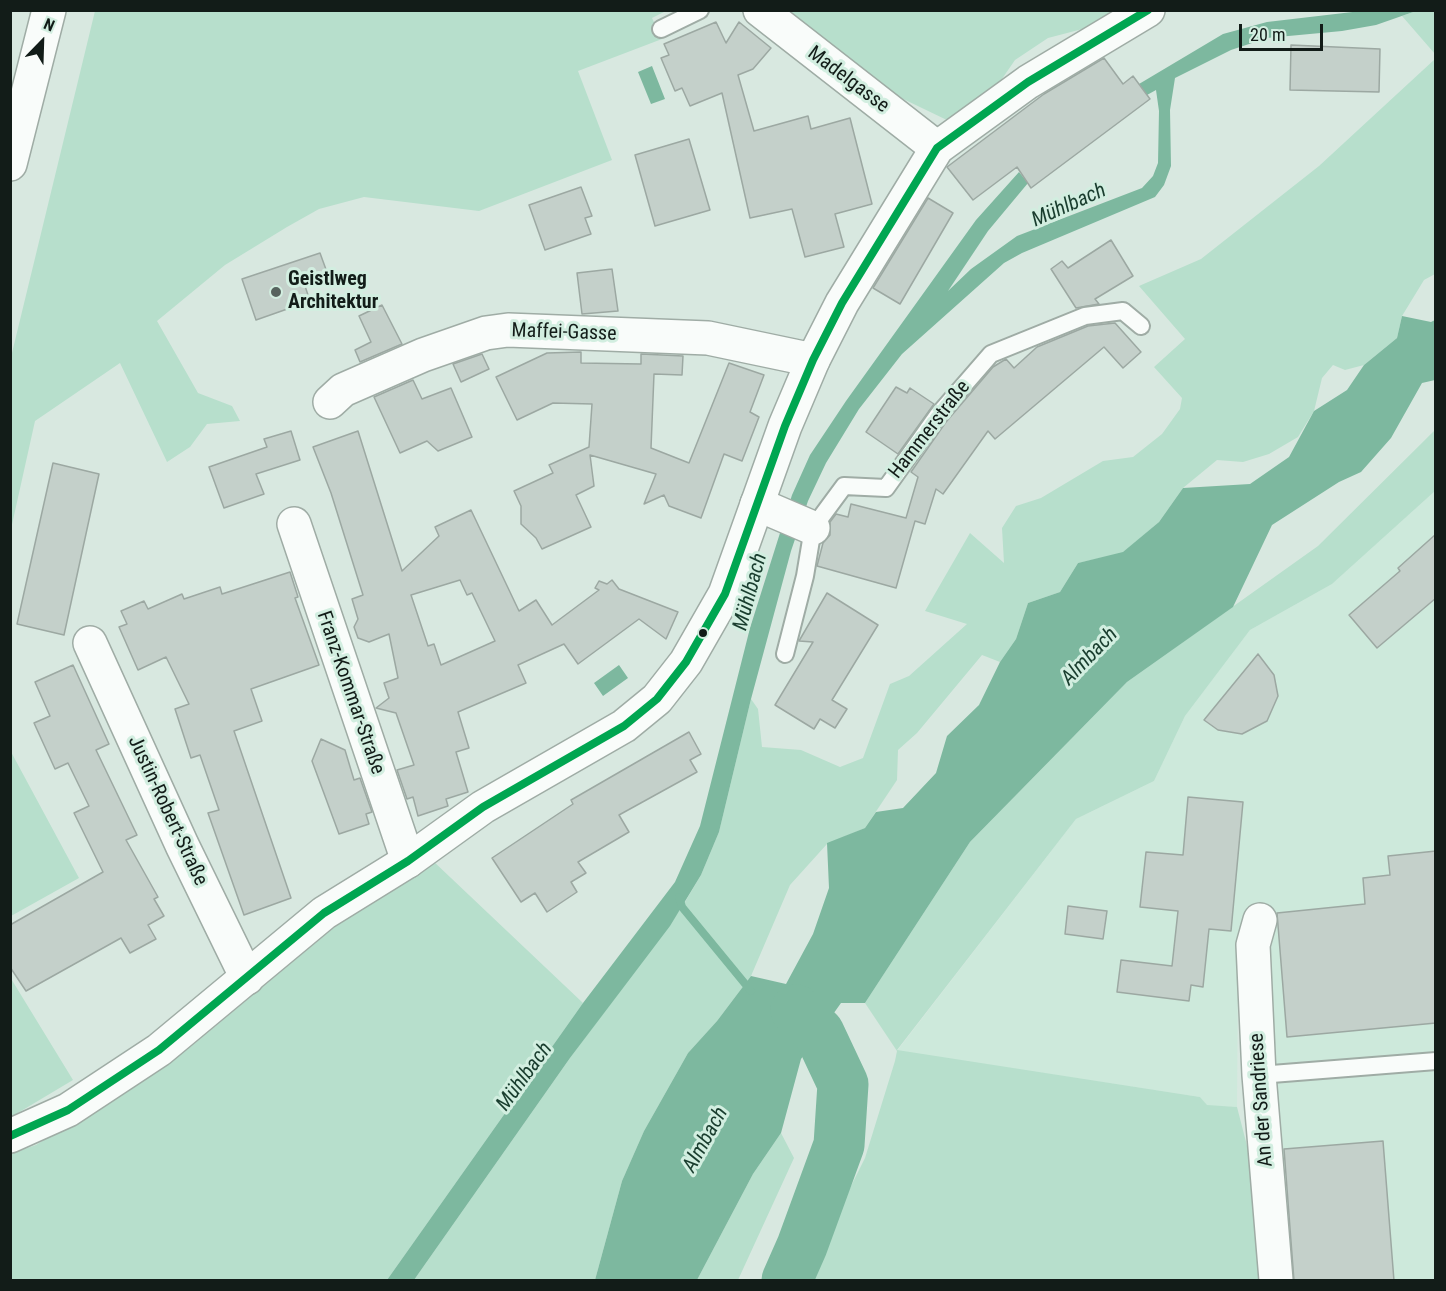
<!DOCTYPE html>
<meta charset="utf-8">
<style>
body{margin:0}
#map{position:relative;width:1446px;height:1291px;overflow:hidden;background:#d8e8e0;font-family:"Roboto Condensed",sans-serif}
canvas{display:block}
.frame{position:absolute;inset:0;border:12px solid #121c18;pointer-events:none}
.north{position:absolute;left:12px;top:12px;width:60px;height:60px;-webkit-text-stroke:4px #d2eee0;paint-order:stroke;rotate:23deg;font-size:16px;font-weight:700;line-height:24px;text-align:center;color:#121c18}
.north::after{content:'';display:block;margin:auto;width:21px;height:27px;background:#121c18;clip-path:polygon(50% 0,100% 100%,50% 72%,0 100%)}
.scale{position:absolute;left:1239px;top:24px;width:84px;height:27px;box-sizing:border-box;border:3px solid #121c18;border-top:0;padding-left:8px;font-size:18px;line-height:21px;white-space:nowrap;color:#121c18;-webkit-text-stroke:4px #d2eee0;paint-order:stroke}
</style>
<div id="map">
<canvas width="1446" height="1291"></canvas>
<div class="frame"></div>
<div class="north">N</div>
<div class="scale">20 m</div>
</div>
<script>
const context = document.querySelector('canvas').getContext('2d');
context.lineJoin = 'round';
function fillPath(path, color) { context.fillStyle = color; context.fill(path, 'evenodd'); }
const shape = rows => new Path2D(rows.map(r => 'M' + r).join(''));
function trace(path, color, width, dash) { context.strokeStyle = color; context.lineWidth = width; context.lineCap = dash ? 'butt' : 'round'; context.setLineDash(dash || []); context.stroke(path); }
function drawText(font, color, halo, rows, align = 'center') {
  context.font = font + ' "Roboto Condensed",sans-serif'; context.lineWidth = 6; context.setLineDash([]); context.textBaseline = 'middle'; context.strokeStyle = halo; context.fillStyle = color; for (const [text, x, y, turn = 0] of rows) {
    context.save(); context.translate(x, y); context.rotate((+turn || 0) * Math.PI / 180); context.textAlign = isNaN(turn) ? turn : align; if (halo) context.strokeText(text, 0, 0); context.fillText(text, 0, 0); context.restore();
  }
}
fillPath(shape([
 [1435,491,1435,1280,1283,1280,1238,967,1237,1107,1207,1106,1200,1097,897,1051,1076,819,1154,781,1185,716,1250,630,1332,584]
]), '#cde9db');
fillPath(shape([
 [95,11,666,11,652,18,662,39,578,71,612,160,479,211,364,197,319,209,287,227,225,265,157,321,198,393,232,406,240,421,207,424,190,447,167,462,120,363,35,421,11,529,11,357],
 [784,11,1122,11,1113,21,1048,38,1015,60,995,89,951,122,897,96],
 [1416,11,1435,11,1435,54,1402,16],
 [1435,59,1435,274,1424,280,1402,316,1397,338,1364,365,1345,370,1333,365,1322,378,1314,411,1298,437,1269,454,1243,462,1217,460,1183,488,1159,522,1123,553,1078,563,1060,592,1028,603,1016,639,1000,662,982,655,917,733,898,750,897,780,865,828,827,844,790,885,751,976,717,1021,688,1053,644,1131,622,1181,595,1280,414,1280,570,1058,682,907,701,875,719,832,751,699,758,709,762,747,801,750,840,767,863,758,890,684,909,676,967,624,925,611,970,533,1004,563,1002,528,1016,506,1041,498,1103,461,1133,457,1162,434,1180,409,1182,398,1154,367,1185,339,1139,286,1201,259,1319,166],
 [1435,430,1435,491,1332,584,1250,630,1185,716,1154,781,1076,819,897,1050,1200,1097,1207,1105,1237,1107,1253,1169,1262,1280,804,1280,865,1158,895,1061,897,1051,865,1003,970,842,1127,682,1318,546],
 [10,750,79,878,11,916,10,916],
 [432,860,583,1003,387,1280,11,1280,10,1154,36,1145,188,1049,337,925],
 [10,977,73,1080,11,1117,10,1117],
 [781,1133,794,1158,738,1280,697,1280,753,1174]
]), '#b7dfcc');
fillPath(shape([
 [1361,11,1416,11,1376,25,1342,31,1267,38,1231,50,1175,78,1170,110,1171,166,1164,185,1155,197,1022,253,1004,263,902,354,859,409,826,463,808,501,791,551,751,699,719,832,701,875,670,926,570,1058,414,1280,387,1280,583,1003,675,882,700,826,750,628,792,495,810,455,846,401,976,220,1019,172,1028,183,988,231,948,291,971,269,1017,236,1142,188,1153,176,1158,163,1159,111,1156,90,1147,95,1139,84,1223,34,1267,22],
 [652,66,665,99,651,104,638,72],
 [1402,316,1431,322,1435,320,1435,380,1422,383,1391,438,1361,472,1339,482,1272,525,1233,607,1127,682,970,842,865,1003,841,1003,801,1059,781,1133,753,1174,697,1280,595,1280,622,1181,644,1131,688,1053,717,1021,751,976,786,984,813,934,829,888,827,843,865,828,876,812,903,808,936,773,947,736,979,705,1000,662,1016,639,1028,603,1060,592,1078,563,1123,552,1159,522,1183,488,1250,484,1289,457,1314,411,1347,390,1364,365,1397,338],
 [619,665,628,678,603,696,594,683]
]), '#7db89f');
trace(shape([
 [679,897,682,907,751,991]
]), '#7db89f', 8);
trace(shape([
 [787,1280,802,1246,839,1145,843,1084,819,1033,796,1010]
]), '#7db89f', 51);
const building = shape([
 [716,22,726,43,739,22,771,48,753,69,738,75,754,131,808,116,811,129,850,118,872,204,835,214,844,247,805,257,792,209,750,218,722,93,690,106,682,88,675,91,661,58,669,55,664,44,716,22],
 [1291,45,1380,49,1379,92,1290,90,1291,45],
 [1104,58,1123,84,1133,76,1150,99,1031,188,1017,167,973,200,947,167,1044,94,1104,58],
 [689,139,710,210,655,226,635,155,689,139],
 [581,187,592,216,585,218,591,234,545,250,529,205,581,187],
 [928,198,953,213,900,304,873,288,928,198],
 [1111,240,1133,276,1095,299,1099,304,1076,308,1051,269,1062,261,1068,268,1111,240],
 [320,253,328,275,304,283,310,301,256,320,242,279,320,253],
 [612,269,618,311,582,314,577,273,612,269],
 [382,305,402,344,360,362,355,350,371,342,359,316,382,305],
 [1115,323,1141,352,1123,368,1104,347,995,439,988,431,943,494,936,489,925,524,915,521,896,588,817,566,823,543,830,535,830,522,836,514,848,517,851,504,906,518,918,477,911,472,946,422,993,367,1006,359,1014,368,1037,347,1088,326,1115,323],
 [581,352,581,363,641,364,641,354,683,356,682,375,654,374,651,448,689,463,729,363,764,375,750,412,759,417,742,461,724,454,701,518,669,506,664,495,644,504,656,474,590,455,594,486,576,495,591,527,542,549,536,538,521,524,521,506,514,491,553,473,549,465,589,447,592,404,553,403,517,420,496,377,547,353,581,352],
 [482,354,489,369,461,382,453,364,482,354],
 [413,380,422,399,451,388,472,437,438,451,427,441,400,453,374,397,413,380],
 [896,387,907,393,910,388,934,404,898,454,866,432,896,387],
 [291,431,300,460,256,474,264,494,224,508,209,467,267,447,264,439,291,431],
 [358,431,402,571,439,536,435,527,471,510,519,611,536,600,552,625,599,590,595,588,599,581,607,584,612,580,619,589,678,612,666,639,639,619,578,664,564,644,518,665,526,683,458,712,469,748,456,752,468,792,446,799,448,806,418,816,413,797,407,799,397,770,414,765,396,713,376,708,389,698,384,683,398,678,389,634,369,642,358,638,354,627,358,619,352,599,363,595,331,493,313,447,358,431],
 [460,580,467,595,472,593,495,641,441,665,434,644,428,646,411,595,460,580],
 [53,463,99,474,64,635,17,624,53,463],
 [1436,534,1436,598,1377,648,1349,615,1400,571,1398,568,1436,534],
 [290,572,298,597,295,598,319,665,251,689,262,721,234,731,291,898,244,915,208,813,219,810,200,755,191,758,175,709,189,704,166,657,138,670,119,627,127,624,121,611,144,601,148,609,182,594,184,599,220,587,222,594,290,572],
 [827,593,878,625,832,700,847,709,835,728,820,719,814,729,775,705,813,642,799,641,827,593],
 [1258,654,1274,675,1278,696,1267,721,1242,734,1218,730,1204,720,1258,654],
 [73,665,109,744,96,750,137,835,126,840,158,897,154,899,164,916,148,925,156,939,130,953,121,938,26,991,10,967,10,925,103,872,74,813,89,806,68,763,55,769,34,723,50,716,35,682,73,665],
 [689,732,701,754,690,760,697,772,619,815,629,832,578,862,586,873,571,882,577,892,547,912,535,893,521,902,492,858,573,804,571,800,689,732],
 [321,739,345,750,354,780,360,778,372,812,366,814,369,824,339,834,312,761,321,739],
 [1188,797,1243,802,1231,931,1209,929,1203,987,1191,985,1189,1001,1117,992,1121,960,1172,966,1178,911,1140,907,1146,852,1183,855,1188,797],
 [1436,851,1436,1023,1287,1037,1277,913,1365,904,1363,878,1390,875,1388,856,1436,851],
 [1068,906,1107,911,1103,939,1065,934,1068,906],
 [1383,1141,1394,1281,1294,1281,1284,1149,1383,1141]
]);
fillPath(building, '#c4d0ca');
trace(building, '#9ca8a2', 1.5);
const lane = shape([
 [661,29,700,10],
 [785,654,805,576,813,528,844,486,886,488,938,415,991,354,1085,316,1123,311,1141,326],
 [1259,1075,1436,1061]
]);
const street = shape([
 [760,10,937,148],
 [330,402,343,390,423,355,486,333,508,330,708,338,813,360],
 [757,504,813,528],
 [294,524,408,861],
 [90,643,182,845,247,978],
 [1260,920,1253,945,1259,1075,1276,1280]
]);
const secondary = shape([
 [10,1136,68,1110,159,1050,324,913,408,861,483,807,624,726,657,699,686,662,725,594,785,426,813,360,842,303,937,148,1028,82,1148,10]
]);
const highway = shape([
 [10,164,49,10]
]);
trace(lane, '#9faca5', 20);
trace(street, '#9faca5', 36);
trace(secondary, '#9faca5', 36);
trace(highway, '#9faca5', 36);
trace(lane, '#f9fcfa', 16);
trace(street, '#f9fcfa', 33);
trace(secondary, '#f9fcfa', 33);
trace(highway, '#f9fcfa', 33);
trace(shape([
 [10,1136,68,1110,159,1050,324,913,408,861,483,807,624,726,657,699,686,662,725,594,785,426,813,360,842,303,937,148,1028,82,1148,10]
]), '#00a651', 8);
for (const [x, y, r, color] of [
 [276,292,6,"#57635e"],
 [703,633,5,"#121c18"]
]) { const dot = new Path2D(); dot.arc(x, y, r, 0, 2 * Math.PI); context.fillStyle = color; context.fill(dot); trace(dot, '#d2eee0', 2); }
drawText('20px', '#121c18', '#d2eee0', [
 ["Madelgasse",848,80,37],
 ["Maffei-Gasse",564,333,2],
 ["Hammerstraße",930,430,-52],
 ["Franz-Kommar-Straße",350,693,71],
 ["Justin-Robert-Straße",167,811,65],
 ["An der Sandriese",1262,1100,-94]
]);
drawText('bold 20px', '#121c18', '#d2eee0', [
 ["Geistlweg",288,280],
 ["Architektur",288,303]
], 'left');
drawText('italic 21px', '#193d2e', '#d2eee0', [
 ["Mühlbach",1069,206,-24],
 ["Mühlbach",751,592,-75],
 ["Almbach",1090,657,-46],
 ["Mühlbach",525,1077,-54],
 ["Almbach",706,1140,-61]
]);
</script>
